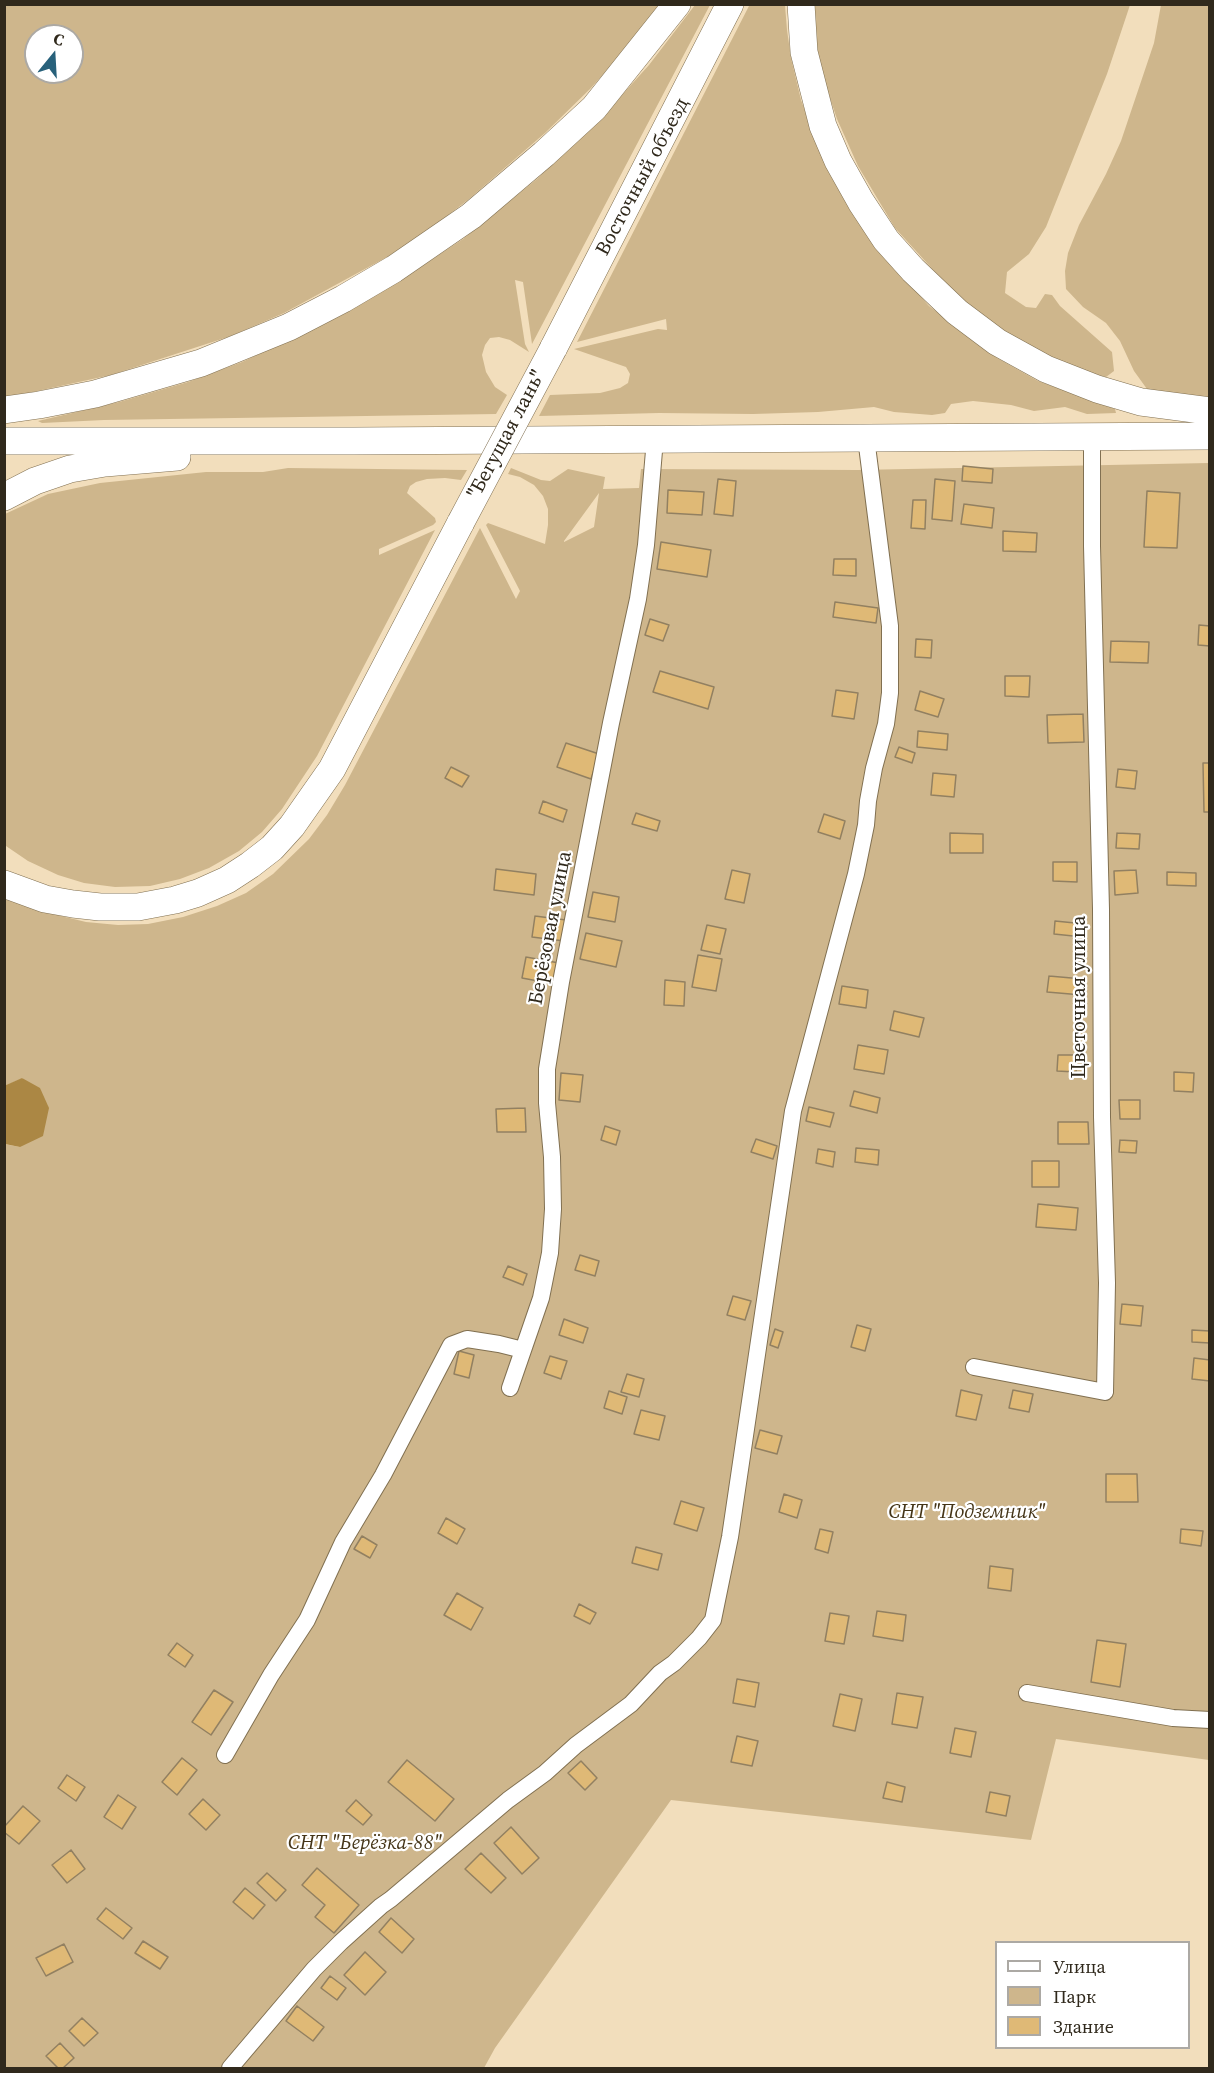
<!DOCTYPE html>
<meta charset="utf-8">
<style>
body{margin:0}
#map{position:relative;width:1214px;height:2073px;overflow:hidden;background:#f2debc;font-family:"Source Serif 4",serif}
canvas{display:block}
.frame{position:absolute;inset:0;border:6px solid #30291c;pointer-events:none}
.legend{position:absolute;left:995px;top:1941px;width:195px;height:108px;box-sizing:border-box;background:#fff;border:2px solid #aca9a4;margin:0;padding:8px 10px;list-style:none;font-size:18px;color:#30291c}
.legend li{display:flex;align-items:center;gap:12px;height:30px}
.legend b{width:30px;border:2px solid #aca9a4}
.north{position:absolute;left:24px;top:24px;width:60px;height:60px;box-sizing:border-box;background:#fff;border:2px solid #aca9a4;border-radius:50%;rotate:18deg;font-size:16px;font-weight:700;line-height:24px;text-align:center;color:#30291c}
.north::after{content:'';display:block;margin:auto;width:21px;height:27px;background:#28617b;clip-path:polygon(50% 0,100% 100%,50% 72%,0 100%)}
</style>
<div id="map">
<canvas width="1214" height="2073"></canvas>
<div class="frame"></div>
<ul class="legend">
<li><b style="height:8px;background:#fff"></b>Улица</li>
<li><b style="height:16px;background:#ceb68c"></b>Парк</li>
<li><b style="height:16px;background:#dfb976"></b>Здание</li>
</ul>
<div class="north">С</div>
</div>
<script>
const context = document.querySelector('canvas').getContext('2d');
context.lineJoin = 'round';
function fillPath(path, color) { context.fillStyle = color; context.fill(path, 'evenodd'); }
const shape = rows => new Path2D(rows.map(r => 'M' + r).join(''));
function trace(path, color, width, dash) { context.strokeStyle = color; context.lineWidth = width; context.lineCap = dash ? 'butt' : 'round'; context.setLineDash(dash || []); context.stroke(path); }
function drawText(font, color, halo, rows, align = 'center') {
  context.font = font + ' "Source Serif 4",serif'; context.lineWidth = 4.5; context.setLineDash([]); context.textBaseline = 'middle'; context.strokeStyle = halo; context.fillStyle = color; for (const [text, x, y, turn = 0] of rows) {
    context.save(); context.translate(x, y); context.rotate((+turn || 0) * Math.PI / 180); context.textAlign = isNaN(turn) ? turn : align; if (halo) context.strokeText(text, 0, 0); context.fillText(text, 0, 0); context.restore();
  }
}
fillPath(shape([
 [750,4,785,5,787,30,791,58,801,100,820,150,900,273,929,306,997,358,1038,381,1115,409,1116,413,1087,414,1065,407,1034,411,1011,405,973,401,951,404,945,413,932,415,894,412,874,407,818,412,753,414,659,413,539,416,550,395,600,393,620,388,628,383,630,374,626,367,574,349,658,329,667,330,666,319,577,342],
 [5,5,662,5,636,38,590,89,545,133,469,199,430,229,387,257,284,313,231,336,111,375,5,398],
 [36,36,72,36,72,72,36,72],
 [695,5,710,5,532,344,523,282,515,280,525,344,529,352,510,340,499,337,490,338,485,345,482,355,486,372,495,387,507,395,496,414,104,420,42,423,38,421,119,402,188,382,242,362,344,314,407,276,463,239,537,179,612,106,649,65],
 [814,5,1130,5,1107,74,1046,227,1029,254,1007,272,1005,293,1026,307,1036,308,1045,294,1052,295,1060,306,1112,352,1114,371,1106,377,1087,372,1047,356,1008,333,976,311,947,285,895,228,858,166,837,119,823,77,815,38],
 [1161,5,1209,5,1209,400,1187,398,1147,389,1134,371,1120,341,1106,323,1083,307,1066,289,1065,271,1068,253,1079,225,1106,174,1121,141,1154,43],
 [1209,463,1209,1760,1056,1739,1031,1840,671,1800,495,2048,484,2068,5,2068,4,1144,20,1147,23,1078,5,1086,5,894,61,916,86,922,118,925,148,924,183,917,217,906,246,893,273,874,309,839,327,815,345,785,480,528,516,599,520,591,486,525,488,523,545,544,548,525,548,509,543,496,534,485,520,477,508,474,511,468,541,480,550,481,568,469,605,477,603,489,639,488,641,469,858,470],
 [599,493,594,527,564,542,564,541],
 [288,468,467,470,461,480,445,478,427,479,416,482,410,486,407,493,435,518,436,522,433,525,379,549,379,555,435,530,317,756,282,809,262,832,239,851,209,868,180,879,150,886,115,887,84,883,58,875,28,861,6,846,4,844,5,514,48,494,100,483,206,472,263,472]
]), '#ceb68c');
fillPath(shape([
 [22,1078,40,1088,49,1108,43,1136,20,1147,5,1144,4,1086]
]), '#ab8744');
const building = shape([
 [963,466,993,469,992,483,962,481,963,466],
 [718,479,736,481,733,516,714,514,718,479],
 [935,479,955,481,952,521,932,519,935,479],
 [668,490,704,492,702,515,667,513,668,490],
 [1147,491,1180,493,1177,548,1144,547,1147,491],
 [913,500,926,500,925,529,911,528,913,500],
 [964,504,994,508,992,528,961,524,964,504],
 [1003,531,1037,533,1036,552,1003,551,1003,531],
 [661,542,711,550,707,577,657,569,661,542],
 [834,559,856,559,856,576,833,575,834,559],
 [835,602,878,608,876,623,833,617,835,602],
 [650,619,669,625,663,641,645,635,650,619],
 [1199,625,1210,626,1210,646,1198,645,1199,625],
 [916,639,932,640,931,658,915,657,916,639],
 [1111,641,1149,642,1148,663,1110,662,1111,641],
 [660,671,714,687,708,709,653,692,660,671],
 [1005,676,1030,676,1029,697,1005,696,1005,676],
 [836,690,858,693,854,719,832,716,836,690],
 [920,691,944,699,938,717,915,710,920,691],
 [1083,714,1084,742,1048,743,1047,715,1083,714],
 [918,731,948,734,947,750,917,747,918,731],
 [566,743,599,754,591,779,557,767,566,743],
 [899,747,915,753,912,763,895,757,899,747],
 [1203,763,1210,763,1210,812,1204,812,1203,763],
 [451,767,469,776,462,787,445,778,451,767],
 [1118,769,1137,771,1135,789,1116,787,1118,769],
 [933,773,956,775,954,797,931,795,933,773],
 [543,801,567,810,563,822,539,813,543,801],
 [636,813,660,821,657,831,632,824,636,813],
 [824,814,845,821,840,839,818,832,824,814],
 [950,833,983,834,983,853,950,853,950,833],
 [1117,833,1140,834,1139,849,1116,848,1117,833],
 [1053,862,1077,862,1077,882,1053,881,1053,862],
 [496,869,536,874,534,895,494,890,496,869],
 [732,870,750,874,744,903,725,899,732,870],
 [1136,870,1138,893,1115,895,1114,871,1136,870],
 [1167,872,1196,873,1196,886,1167,885,1167,872],
 [593,892,619,897,615,922,588,917,593,892],
 [535,916,566,920,564,941,532,937,535,916],
 [1055,921,1085,924,1083,937,1054,934,1055,921],
 [707,925,726,929,720,954,701,950,707,925],
 [586,933,622,941,616,967,580,959,586,933],
 [698,955,722,959,716,991,692,987,698,955],
 [526,957,559,963,554,984,522,978,526,957],
 [1049,976,1083,979,1082,995,1047,992,1049,976],
 [665,980,685,982,684,1006,664,1005,665,980],
 [842,986,868,990,866,1008,839,1004,842,986],
 [894,1011,924,1018,919,1037,890,1030,894,1011],
 [858,1045,888,1050,884,1074,854,1069,858,1045],
 [1058,1055,1077,1055,1076,1072,1057,1071,1058,1055],
 [1174,1072,1194,1073,1193,1092,1174,1091,1174,1072],
 [561,1073,583,1075,580,1102,559,1100,561,1073],
 [854,1091,880,1098,877,1113,850,1106,854,1091],
 [1119,1100,1140,1100,1140,1119,1120,1119,1119,1100],
 [809,1107,834,1113,830,1127,806,1121,809,1107],
 [525,1108,526,1132,497,1132,496,1109,525,1108],
 [1058,1122,1088,1122,1089,1144,1058,1144,1058,1122],
 [605,1126,620,1131,616,1145,601,1140,605,1126],
 [756,1139,777,1146,773,1159,751,1152,756,1139],
 [1120,1140,1137,1141,1136,1153,1119,1152,1120,1140],
 [856,1148,879,1150,878,1165,855,1162,856,1148],
 [818,1149,835,1152,833,1167,816,1163,818,1149],
 [1032,1161,1059,1161,1059,1187,1032,1187,1032,1161],
 [1038,1204,1078,1208,1076,1230,1036,1227,1038,1204],
 [580,1255,599,1261,595,1276,575,1270,580,1255],
 [508,1266,527,1274,523,1285,503,1277,508,1266],
 [733,1296,751,1301,745,1320,727,1315,733,1296],
 [1122,1304,1143,1306,1141,1326,1120,1324,1122,1304],
 [564,1319,588,1328,583,1343,559,1335,564,1319],
 [857,1325,871,1329,865,1351,851,1347,857,1325],
 [775,1329,783,1332,778,1348,770,1345,775,1329],
 [1192,1330,1210,1331,1210,1343,1192,1342,1192,1330],
 [459,1351,474,1355,469,1378,454,1374,459,1351],
 [550,1356,567,1361,561,1379,544,1373,550,1356],
 [1194,1358,1210,1360,1210,1381,1192,1379,1194,1358],
 [627,1374,644,1379,639,1397,621,1392,627,1374],
 [961,1390,982,1395,976,1420,956,1416,961,1390],
 [1013,1390,1033,1394,1029,1412,1009,1408,1013,1390],
 [609,1391,627,1397,622,1414,604,1408,609,1391],
 [641,1410,665,1416,659,1440,634,1434,641,1410],
 [760,1430,782,1436,777,1454,755,1448,760,1430],
 [1106,1474,1137,1474,1138,1502,1106,1502,1106,1474],
 [784,1494,802,1500,797,1518,779,1512,784,1494],
 [681,1501,704,1508,697,1531,674,1524,681,1501],
 [446,1518,465,1529,457,1544,438,1533,446,1518],
 [820,1529,833,1532,828,1553,815,1549,820,1529],
 [1181,1529,1203,1531,1201,1546,1180,1543,1181,1529],
 [362,1536,377,1545,370,1558,354,1549,362,1536],
 [636,1547,662,1554,658,1570,632,1563,636,1547],
 [990,1566,1013,1569,1011,1591,988,1588,990,1566],
 [457,1593,483,1608,471,1630,444,1615,457,1593],
 [579,1604,596,1613,590,1624,574,1616,579,1604],
 [877,1611,906,1615,903,1641,873,1636,877,1611],
 [830,1613,849,1616,844,1644,825,1641,830,1613],
 [1097,1640,1126,1644,1120,1687,1091,1682,1097,1640],
 [177,1643,193,1655,185,1667,168,1655,177,1643],
 [737,1679,759,1683,755,1707,733,1703,737,1679],
 [214,1690,233,1702,211,1735,192,1722,214,1690],
 [897,1693,923,1697,917,1728,892,1724,897,1693],
 [840,1694,862,1699,855,1731,833,1726,840,1694],
 [955,1728,976,1732,971,1757,950,1753,955,1728],
 [737,1736,758,1741,752,1766,731,1762,737,1736],
 [182,1758,197,1770,177,1795,162,1782,182,1758],
 [407,1760,454,1799,435,1821,388,1782,407,1760],
 [581,1761,597,1778,585,1790,568,1773,581,1761],
 [67,1775,85,1787,76,1801,58,1788,67,1775],
 [887,1782,905,1787,902,1802,883,1798,887,1782],
 [990,1792,1010,1796,1006,1816,986,1812,990,1792],
 [118,1795,136,1807,122,1829,104,1817,118,1795],
 [203,1799,220,1815,206,1830,189,1814,203,1799],
 [356,1800,372,1815,363,1825,346,1811,356,1800],
 [23,1806,40,1821,19,1844,4,1832,4,1827,23,1806],
 [511,1827,539,1858,522,1874,494,1843,511,1827],
 [71,1850,85,1869,67,1883,52,1865,71,1850],
 [481,1853,506,1878,491,1893,465,1869,481,1853],
 [317,1868,359,1905,334,1933,315,1917,325,1905,302,1885,317,1868],
 [267,1873,286,1890,276,1901,257,1883,267,1873],
 [245,1888,265,1905,253,1919,233,1902,245,1888],
 [106,1908,132,1928,123,1939,97,1919,106,1908],
 [391,1918,414,1939,402,1953,379,1932,391,1918],
 [143,1941,168,1957,160,1969,135,1953,143,1941],
 [64,1944,73,1962,46,1976,36,1958,64,1944],
 [365,1952,386,1972,365,1995,344,1975,365,1952],
 [330,1976,346,1988,337,2000,321,1988,330,1976],
 [297,2006,324,2027,313,2041,286,2021,297,2006],
 [82,2018,98,2033,84,2046,69,2031,82,2018],
 [60,2043,74,2058,63,2068,58,2068,46,2056,60,2043]
]);
fillPath(building, '#dfb976');
trace(building, '#928061', 1.5);
const minor = shape([
 [974,1367,1105,1392,1107,1283,1102,1117,1101,909,1092,546,1092,437],
 [510,1388,541,1298,550,1253,553,1209,552,1157,547,1103,547,1069,561,982,611,723,638,599,646,545,655,439],
 [1027,1693,1173,1718,1210,1720],
 [225,1755,271,1675,307,1620,343,1542,383,1475,451,1345,467,1339,499,1344,523,1350],
 [230,2068,314,1969,341,1942,381,1906,391,1899,508,1800,545,1773,576,1745,631,1704,660,1673,674,1663,699,1638,713,1620,730,1537,793,1111,856,874,866,825,868,801,874,768,886,724,890,693,890,626,866,438]
]);
const primary = shape([
 [801,4,804,52,823,126,838,161,861,202,886,240,913,270,957,312,997,342,1046,369,1097,389,1141,402,1210,411],
 [553,349,730,4],
 [4,410,39,405,95,394,201,363,289,327,343,299,394,269,471,216,544,154,594,108,677,4],
 [4,441,354,441,1210,436],
 [4,497,35,481,70,469,105,463,177,457],
 [4,884,45,899,73,904,100,907,138,907,175,900,198,893,227,880,250,865,272,848,292,826,332,769,461,522]
]);
trace(minor, '#817051', 18);
trace(primary, '#817051', 28);
trace(minor, '#fff', 16);
trace(primary, '#fff', 27);
const primaryBridge = shape([
 [461,522,553,349]
]);
trace(primaryBridge, '#817051', 28, []);
trace(primaryBridge, '#fff', 27);
drawText('20px', '#30291c', '#fff', [
 ["Восточный объезд",643,177,-62],
 ["\"Бегущая лань\"",507,435,-62],
 ["Берёзовая улица",551,928,-79],
 ["Цветочная улица",1080,997,-90]
]);
drawText('italic 20px', '#443417', '#fff', [
 ["СНТ \"Подземник\"",967,1513],
 ["СНТ \"Берёзка-88\"",365,1844]
]);
</script>
